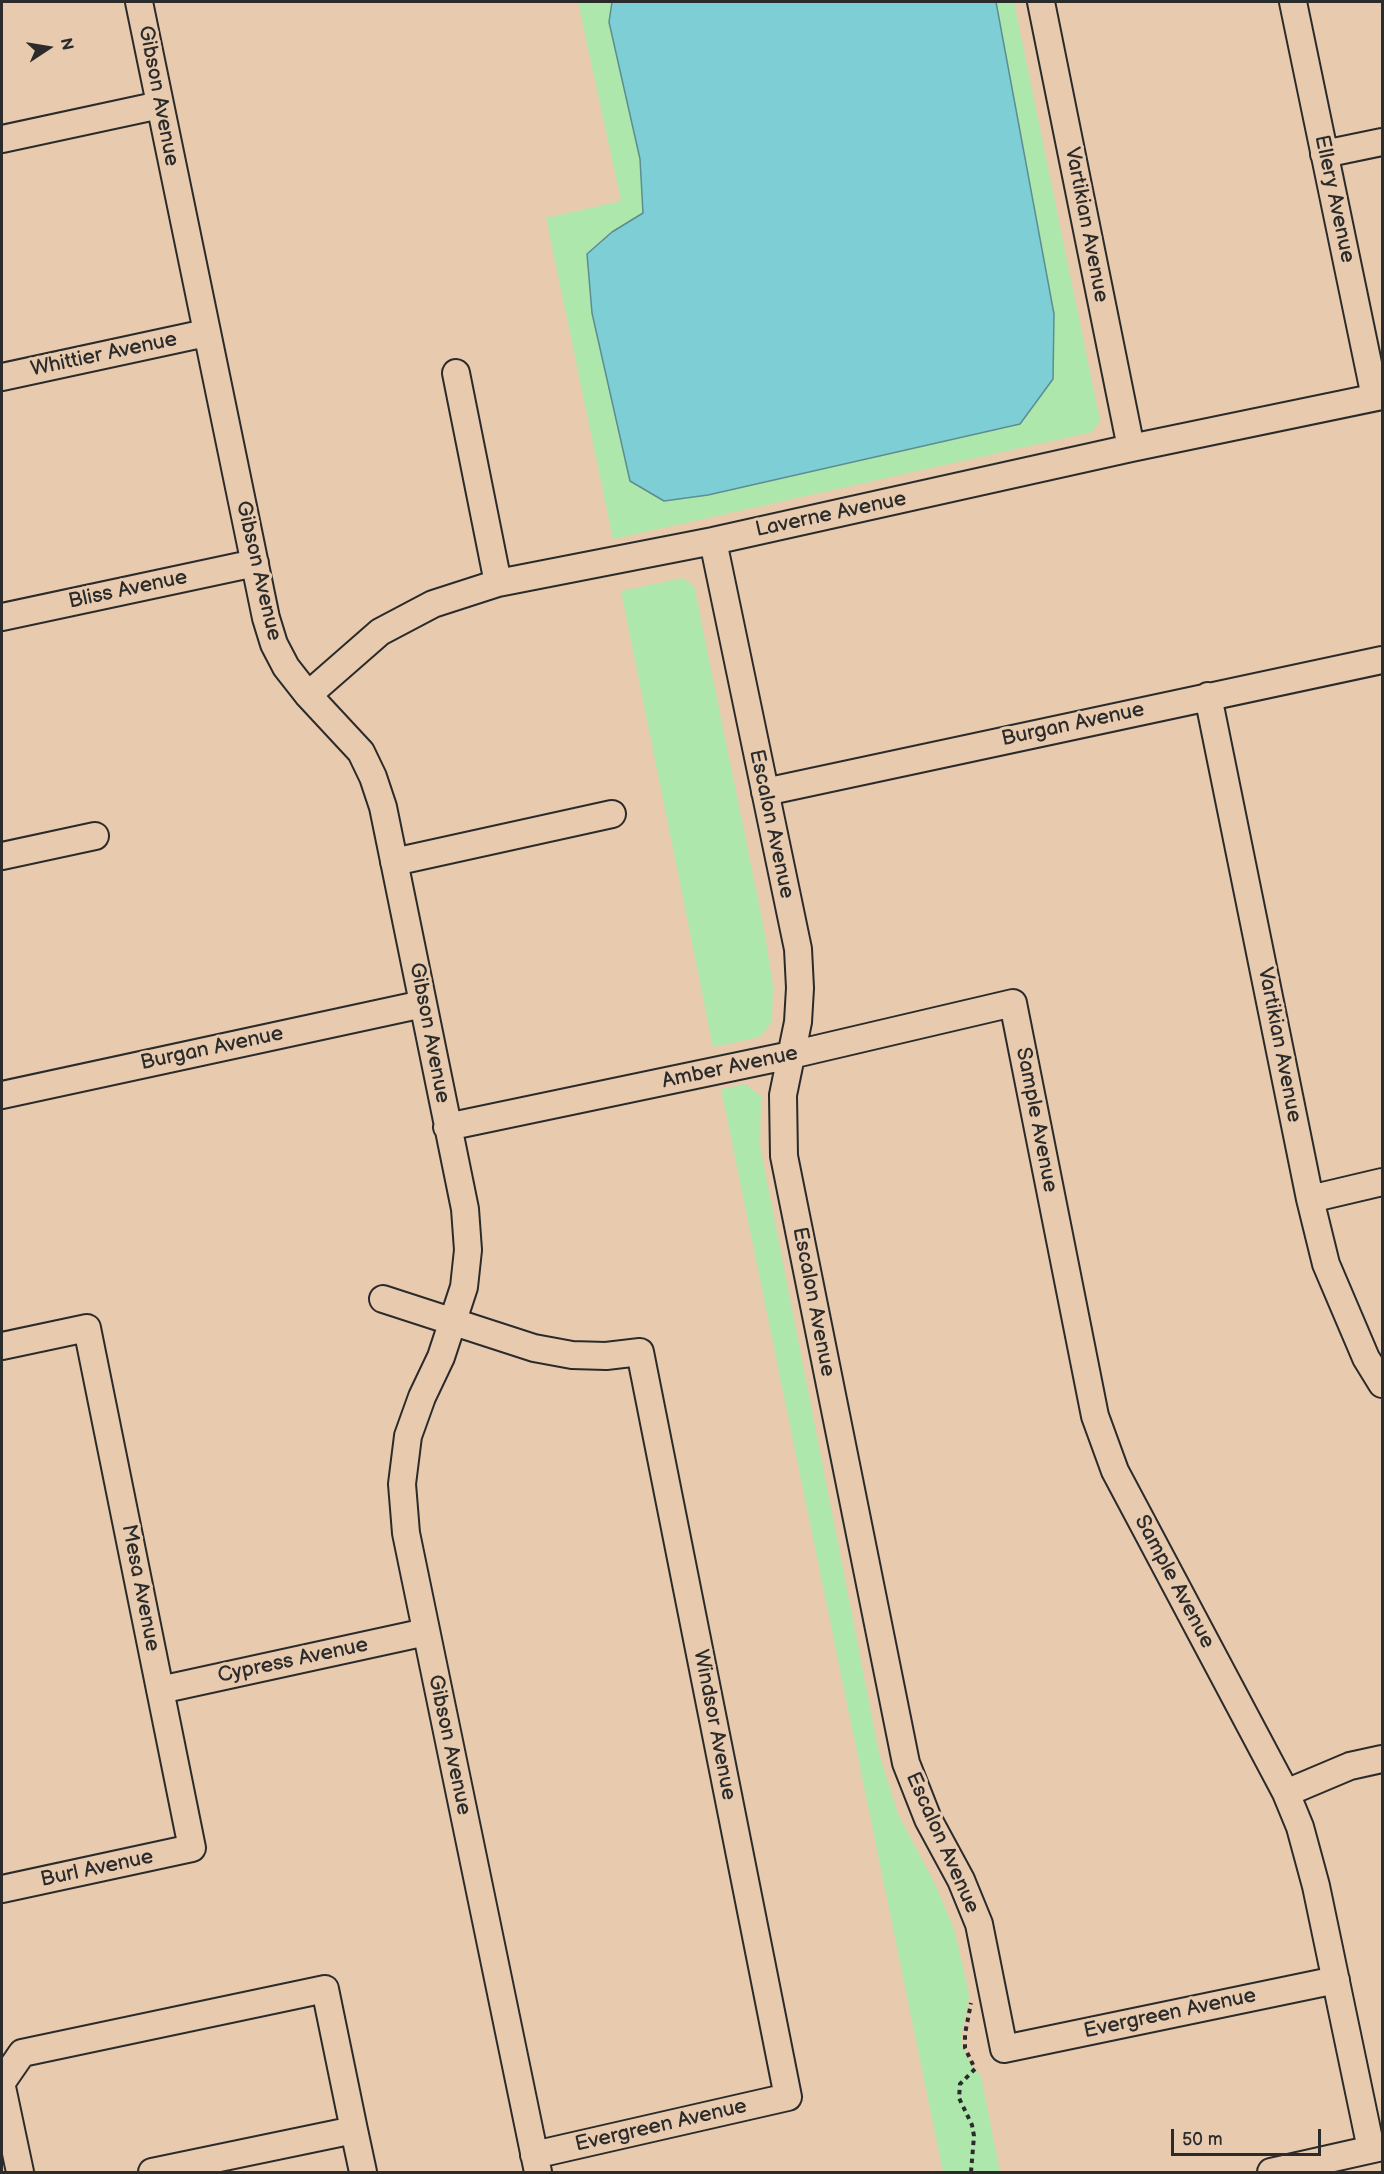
<!DOCTYPE html>
<style>
body{margin:0}
#map{position:relative;width:1384px;height:2174px;overflow:hidden;background:#e8cbaf;font-family:"Balsamiq Sans",sans-serif}
canvas{display:block}
.frame{position:absolute;inset:0;border:3px solid #2b2b2b;pointer-events:none}
.north{position:absolute;left:18px;top:18px;width:60px;height:60px;-webkit-text-stroke:4px #e8cbaf;paint-order:stroke;rotate:78deg;font-size:16px;font-weight:700;line-height:24px;text-align:center;color:#2b2b2b}
.north::after{content:'';display:block;margin:auto;width:21px;height:27px;background:#2b2b2b;clip-path:polygon(50% 0,100% 100%,50% 72%,0 100%)}
.scale{position:absolute;left:1171px;top:2129px;width:150px;height:27px;box-sizing:border-box;border:3px solid #2b2b2b;border-top:0;padding-left:8px;font-size:18px;line-height:21px;white-space:nowrap;color:#2b2b2b;-webkit-text-stroke:4px #e8cbaf;paint-order:stroke}
</style>
<div id="map">
<canvas width="1384" height="2174"></canvas>
<div class="frame"></div>
<div class="north">N</div>
<div class="scale">50 m</div>
</div>
<script>
const context = document.querySelector('canvas').getContext('2d');
context.lineJoin = 'round';
function fillPath(path, color) { context.fillStyle = color; context.fill(path, 'evenodd'); }
const shape = rows => new Path2D(rows.map(r => 'M' + r).join(''));
function trace(path, color, width, dash) { context.strokeStyle = color; context.lineWidth = width; context.lineCap = dash ? 'butt' : 'round'; context.setLineDash(dash || []); context.stroke(path); }
function drawText(font, color, halo, rows, align = 'center') {
  context.font = font + ' "Balsamiq Sans",sans-serif'; context.lineWidth = 6; context.setLineDash([]); context.textBaseline = 'middle'; context.strokeStyle = halo; context.fillStyle = color; for (const [text, x, y, turn = 0] of rows) {
    context.save(); context.translate(x, y); context.rotate((+turn || 0) * Math.PI / 180); context.textAlign = isNaN(turn) ? turn : align; if (halo) context.strokeText(text, 0, 0); context.fillText(text, 0, 0); context.restore();
  }
}
fillPath(shape([
 [578,2,1014,2,1100,421,1092,432,613,539,546,218,621,201],
 [682,578,694,586,764,929,773,986,772,1022,760,1037,713,1047,621,591],
 [745,1084,761,1096,760,1146,879,1753,898,1814,936,1886,954,1929,969,1994,968,2005,961,2034,962,2045,971,2065,981,2076,1000,2172,943,2172,721,1089]
]), '#ade7ab');
const water = shape([
 [612,2,996,2,1054,314,1053,379,1020,424,708,495,664,501,630,481,592,313,587,254,612,232,643,213,640,159,609,22,612,2]
]);
fillPath(water, '#7ecfd5');
trace(water, '#5d8d91', 1.5);
const minor = shape([
 [139,2,266,618,274,644,286,667,308,695,361,752,373,777,383,807,465,1209,468,1250,464,1287,441,1357,422,1397,408,1436,402,1484,406,1533,538,2172],
 [1041,2,1131,448],
 [1293,2,1375,397],
 [2,139,160,105],
 [1324,154,1382,142],
 [456,373,498,583],
 [2,377,206,333],
 [713,541,798,949,800,988,798,1022,783,1095,784,1156,906,1763,928,1819,961,1880,979,1924,1004,2049,1336,1980],
 [2,617,255,563],
 [308,695,380,632,433,604,498,583,713,541,1131,448,1382,396],
 [1208,696,1310,1199,1326,1264,1366,1358,1382,1384],
 [765,792,1382,660],
 [2,856,95,836],
 [394,862,612,814],
 [2,1095,423,1004],
 [447,1127,791,1055,1013,1003,1095,1416,1115,1471,1286,1793,1300,1827,1316,1886,1371,2149],
 [1310,1199,1382,1182],
 [383,1299,534,1348,572,1355,606,1356,640,1352,788,2097,534,2155],
 [2,1346,87,1328,192,1848,2,1889],
 [160,1690,426,1632],
 [1286,1793,1350,1766,1382,1759],
 [2,2082,22,2053,325,1989,354,2130,152,2172],
 [2,2087,20,2172],
 [354,2130,363,2172],
 [1271,2172,1382,2147]
]);
trace(minor, '#2b2b2b', 30);
trace(shape([
 [971,2172,974,2136,972,2125,959,2098,960,2084,975,2069,965,2048,965,2034,971,2003]
]), '#2b2b2b', 4, [4.5, 4.5]);
trace(minor, '#e8cbaf', 26);
drawText('21px', '#2b2b2b', '#e8cbaf', [
 ["Gibson Avenue",158,96,79],
 ["Ellery Avenue",1334,199,78],
 ["Vartikian Avenue",1086,225,79],
 ["Whittier Avenue",104,355,-12],
 ["Laverne Avenue",831,515,-12],
 ["Gibson Avenue",258,571,77],
 ["Bliss Avenue",128,590,-12],
 ["Burgan Avenue",1073,725,-12],
 ["Escalon Avenue",771,824,78],
 ["Gibson Avenue",429,1033,79],
 ["Vartikian Avenue",1279,1045,79],
 ["Burgan Avenue",212,1049,-12],
 ["Amber Avenue",730,1068,-12],
 ["Sample Avenue",1036,1120,79],
 ["Escalon Avenue",813,1302,79],
 ["Sample Avenue",1174,1582,62],
 ["Mesa Avenue",140,1588,79],
 ["Cypress Avenue",293,1661,-12],
 ["Windsor Avenue",714,1725,79],
 ["Gibson Avenue",449,1745,78],
 ["Escalon Avenue",942,1843,66],
 ["Burl Avenue",97,1869,-12],
 ["Evergreen Avenue",1170,2014,-12],
 ["Evergreen Avenue",661,2126,-13]
]);
</script>
